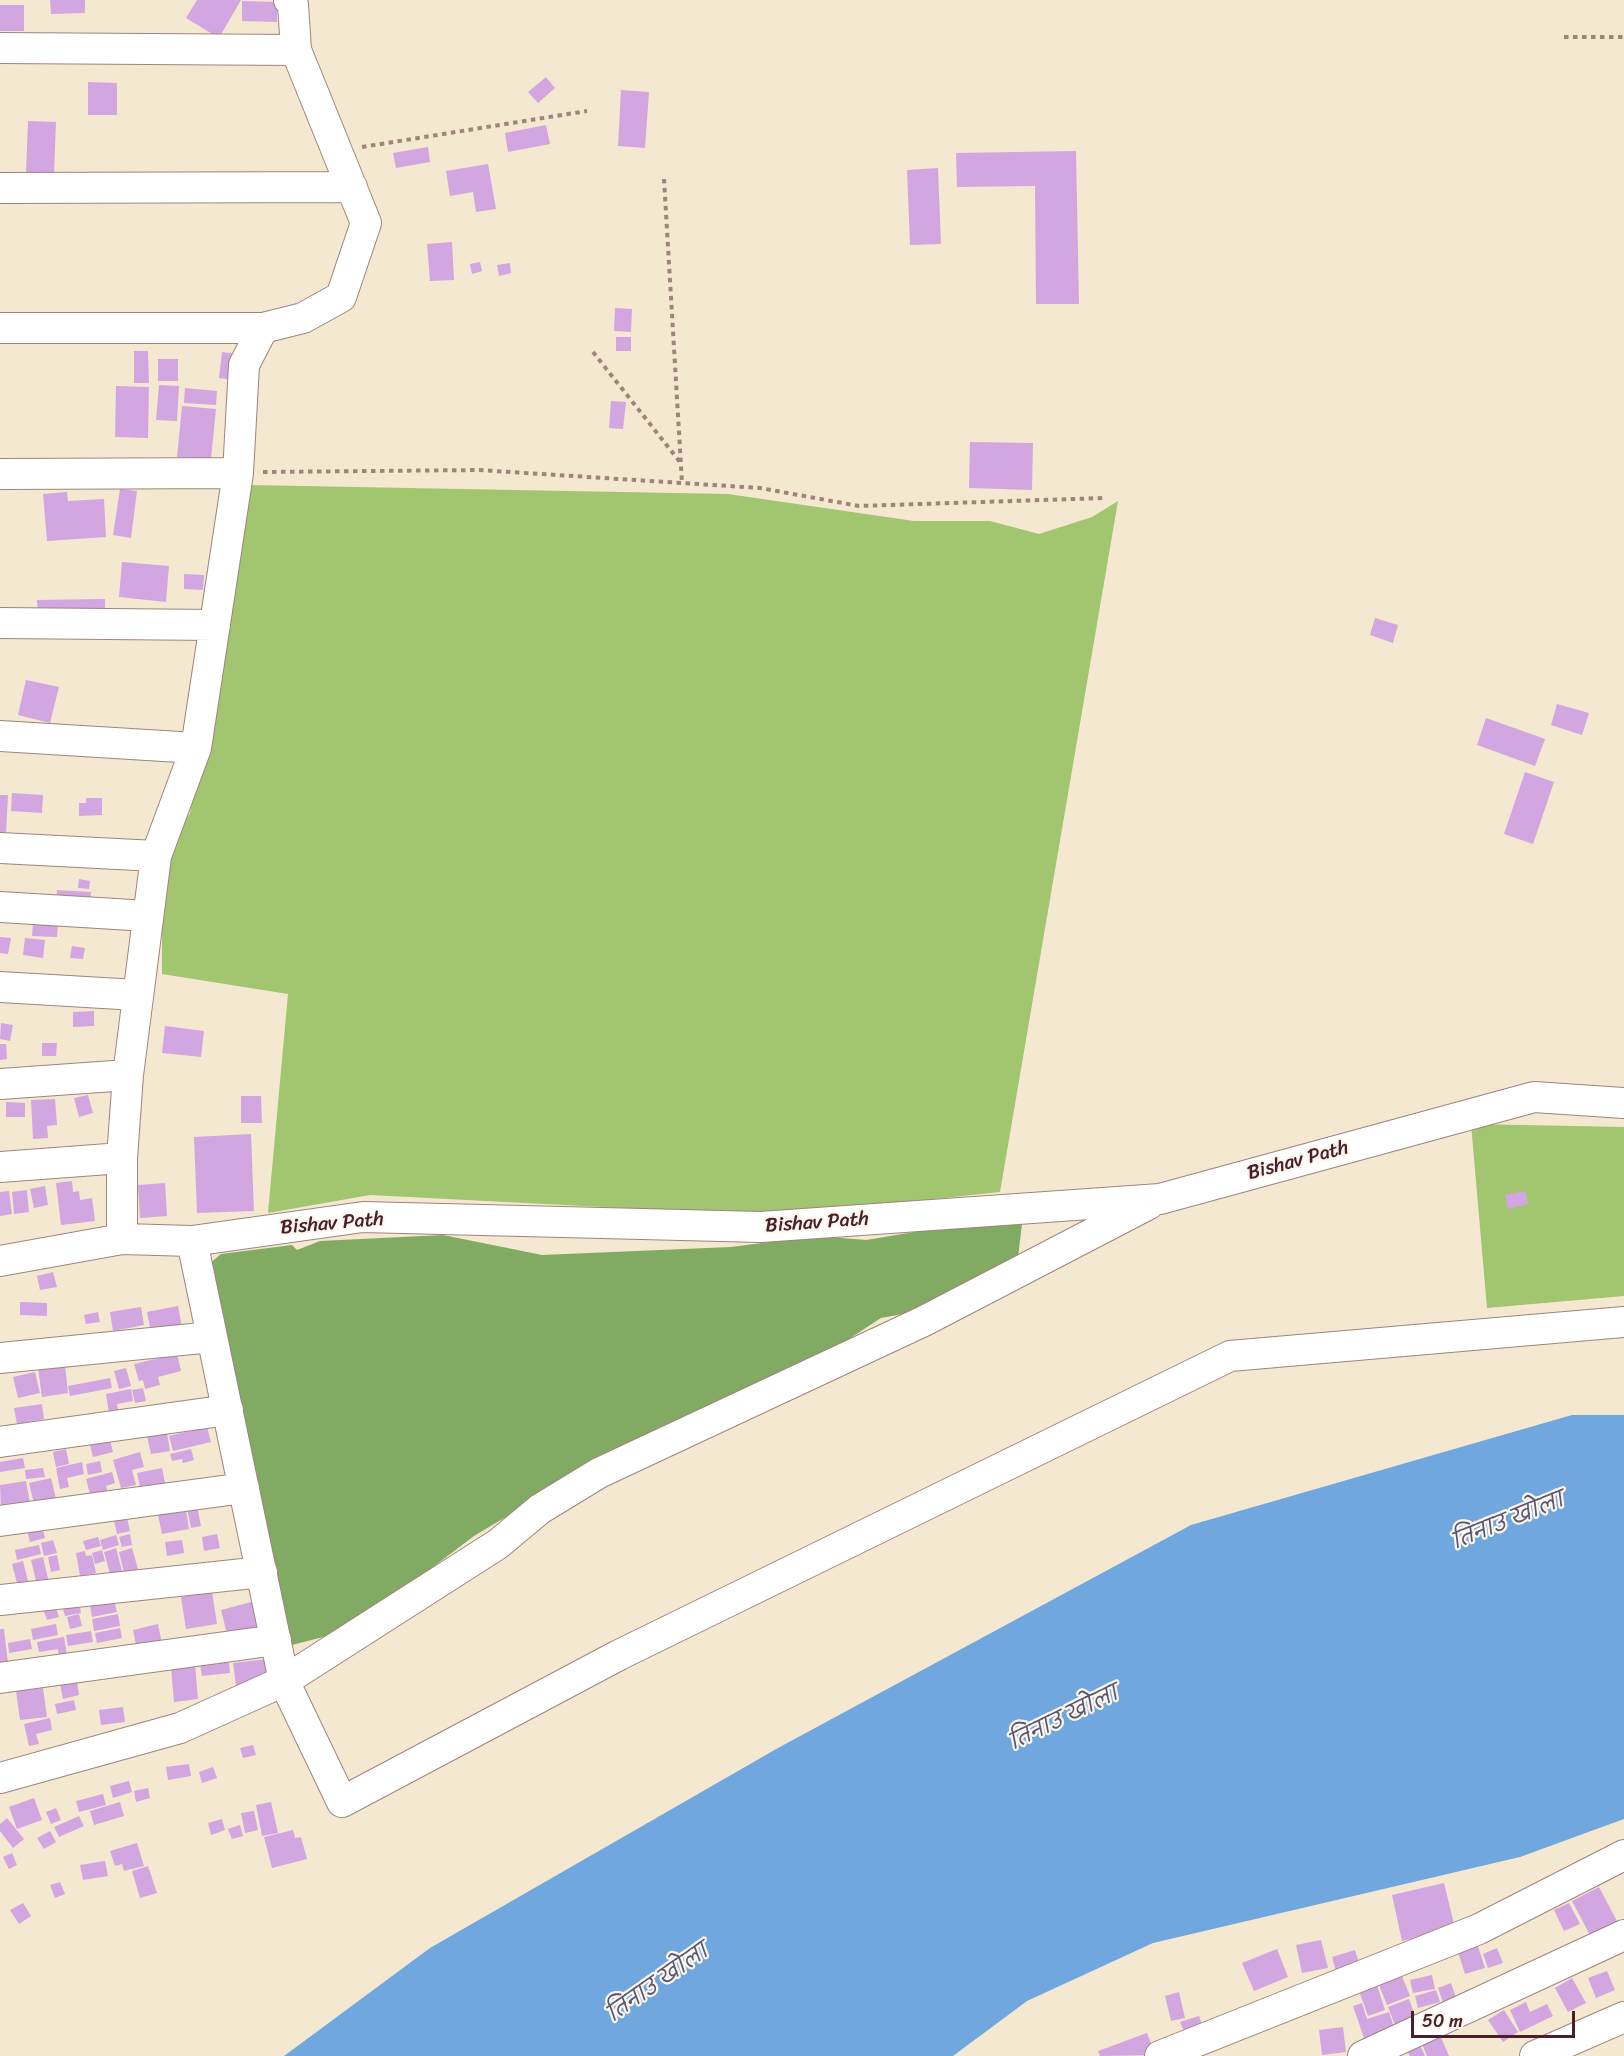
<!DOCTYPE html>
<meta charset="utf-8">
<style>
body{margin:0}
#map{position:relative;width:1624px;height:2056px;overflow:hidden;background:#f4e8d0;font-family:Sriracha,sans-serif}
canvas{display:block}
.scale{position:absolute;left:1411px;top:2011px;width:164px;height:27px;box-sizing:border-box;border:3px solid #4a1f2b;border-top:0;padding-left:8px;font-size:18px;line-height:21px;white-space:nowrap;color:#4a1f2b;-webkit-text-stroke:4px #fbf7ec;paint-order:stroke}
</style>
<div id="map">
<canvas width="1624" height="2056"></canvas>
<div class="scale">50 m</div>
</div>
<script>
const context = document.querySelector('canvas').getContext('2d');
context.lineJoin = 'round';
function fillPath(path, color) { context.fillStyle = color; context.fill(path, 'evenodd'); }
const shape = rows => new Path2D(rows.map(r => 'M' + r).join(''));
function trace(path, color, width, dash) { context.strokeStyle = color; context.lineWidth = width; context.lineCap = dash ? 'butt' : 'round'; context.setLineDash(dash || []); context.stroke(path); }
function drawText(font, color, halo, rows, align = 'center') {
  context.font = font + ' Sriracha,"Playpen Sans Deva",sans-serif'; context.lineWidth = 4.5; context.setLineDash([]); context.textBaseline = 'middle'; context.strokeStyle = halo; context.fillStyle = color; for (const [text, x, y, turn = 0] of rows) {
    context.save(); context.translate(x, y); context.rotate((+turn || 0) * Math.PI / 180); context.textAlign = isNaN(turn) ? turn : align; if (halo) context.strokeText(text, 0, 0); context.fillText(text, 0, 0); context.restore();
  }
}
fillPath(shape([
 [249,485,728,494,914,521,990,521,1039,534,1092,517,1118,501,1000,1192,777,1216,370,1195,268,1213,288,994,162,974,162,857,190,813,239,532],
 [1471,1124,1624,1127,1624,1296,1487,1308]
]), '#a2c56f');
fillPath(shape([
 [1022,1224,1018,1257,930,1309,881,1318,835,1348,571,1478,474,1536,392,1598,331,1635,288,1646,208,1265,221,1254,292,1245,297,1250,320,1241,443,1235,542,1255,731,1247,817,1236,866,1240,932,1229]
]), '#81aa62');
fillPath(shape([
 [1572,1415,1624,1415,1624,1819,1520,1857,1153,1943,1027,2001,953,2056,284,2056,430,1948,778,1748,1191,1525]
]), '#70a7de');
fillPath(shape([
 [50,0,85,0,85,13,51,14],
 [197,0,241,0,219,38,186,18],
 [242,1,277,2,277,22,242,21],
 [0,5,24,5,24,31,0,31],
 [546,77,555,88,538,103,528,92],
 [88,82,117,83,117,115,88,115],
 [621,90,649,92,645,148,618,146],
 [28,121,56,122,54,173,26,172],
 [546,125,550,144,508,152,505,133],
 [428,147,430,162,396,168,393,153],
 [1076,151,1079,304,1036,304,1035,186,957,187,956,153],
 [488,164,496,209,476,212,473,192,450,196,446,171],
 [938,168,941,244,910,245,907,170],
 [452,242,454,280,430,281,427,244],
 [480,262,482,271,472,274,470,264],
 [510,263,511,273,499,276,497,265],
 [615,308,632,309,631,332,614,331],
 [616,337,631,337,631,351,616,351],
 [134,351,148,351,149,383,134,383],
 [222,352,237,354,234,380,219,378],
 [158,359,178,359,178,381,158,381],
 [159,385,179,386,177,421,156,420],
 [116,386,149,387,148,438,115,437],
 [185,388,217,391,216,405,184,403],
 [611,401,626,402,623,429,609,428],
 [182,406,216,409,211,459,177,457],
 [970,442,1033,443,1032,490,969,488],
 [120,489,137,491,131,538,113,535],
 [67,492,68,501,104,499,106,537,47,541,43,494],
 [122,562,169,566,166,602,119,597],
 [184,574,204,575,203,590,184,589],
 [105,599,105,614,38,615,37,600],
 [1375,618,1398,625,1393,643,1370,635],
 [26,680,59,687,50,723,18,715],
 [1557,704,1589,713,1582,735,1551,725],
 [1486,718,1545,739,1535,766,1477,745],
 [1525,772,1554,782,1533,844,1504,834],
 [12,793,43,795,42,813,11,811],
 [0,795,8,795,6,834,0,834],
 [86,798,102,798,102,815,79,816,79,803,86,803],
 [79,879,90,881,89,889,78,888],
 [57,890,91,892,90,908,56,906],
 [33,923,58,924,57,937,32,936],
 [0,937,11,938,8,954,0,953],
 [25,938,45,940,43,958,23,955],
 [72,946,85,948,83,959,70,958],
 [94,1011,94,1026,73,1027,73,1012],
 [1,1023,13,1025,10,1041,0,1039],
 [165,1026,204,1031,201,1057,162,1053],
 [42,1043,57,1043,56,1056,42,1056],
 [0,1044,6,1044,7,1059,0,1060],
 [88,1095,93,1113,79,1117,74,1098],
 [241,1096,261,1096,262,1123,241,1123],
 [55,1099,57,1125,47,1126,48,1138,33,1139,31,1100],
 [6,1102,25,1103,25,1117,6,1117],
 [251,1134,254,1211,197,1213,194,1137],
 [72,1181,73,1192,79,1191,80,1200,92,1198,95,1221,61,1225,56,1183],
 [165,1183,167,1216,140,1218,138,1185],
 [45,1186,48,1205,34,1208,30,1189],
 [27,1190,29,1212,14,1214,12,1192],
 [9,1191,12,1214,0,1216,0,1192],
 [1525,1191,1528,1204,1508,1209,1505,1195],
 [53,1272,57,1287,40,1290,37,1276],
 [20,1302,47,1303,47,1316,20,1315],
 [178,1306,183,1332,152,1337,147,1312],
 [141,1307,144,1325,113,1331,110,1312],
 [98,1312,100,1322,86,1324,84,1315],
 [177,1354,181,1371,158,1377,160,1385,145,1389,143,1380,139,1381,134,1364],
 [65,1365,68,1393,42,1397,38,1368],
 [126,1368,131,1386,119,1389,114,1371],
 [35,1372,40,1393,18,1398,13,1377],
 [110,1378,112,1388,70,1396,68,1386],
 [143,1388,146,1401,135,1403,132,1390],
 [131,1389,133,1401,117,1404,120,1418,110,1420,106,1394],
 [42,1404,44,1419,17,1424,14,1408],
 [207,1427,211,1442,173,1451,169,1436],
 [167,1433,170,1451,151,1454,147,1436],
 [110,1440,113,1452,93,1457,90,1445],
 [66,1449,69,1464,56,1467,53,1452],
 [191,1449,194,1460,183,1463,182,1459,172,1461,170,1454],
 [140,1452,144,1467,132,1470,136,1485,121,1488,113,1460],
 [23,1458,25,1468,0,1472,0,1462],
 [100,1461,102,1472,88,1475,86,1464],
 [82,1462,84,1474,67,1478,69,1487,60,1489,56,1468],
 [43,1468,45,1477,26,1479,25,1470],
 [162,1468,167,1493,150,1496,148,1485,140,1487,137,1473],
 [112,1472,115,1483,106,1486,109,1496,92,1501,86,1479],
 [51,1478,57,1503,35,1508,29,1483],
 [26,1481,30,1503,1,1508,0,1485],
 [197,1506,201,1526,191,1528,187,1508],
 [186,1510,189,1529,162,1534,158,1515],
 [127,1518,130,1531,117,1534,114,1521],
 [42,1526,45,1538,30,1542,27,1530],
 [130,1534,132,1545,122,1547,119,1537],
 [217,1534,220,1548,204,1551,202,1537],
 [116,1535,119,1545,103,1550,100,1540],
 [98,1537,101,1546,86,1550,83,1541],
 [53,1540,57,1553,44,1556,41,1543],
 [182,1540,184,1553,167,1556,165,1542],
 [39,1545,41,1554,17,1560,15,1550],
 [116,1548,122,1571,110,1574,104,1552],
 [132,1548,138,1569,124,1573,119,1552],
 [102,1550,105,1561,95,1564,92,1553],
 [85,1551,86,1556,92,1555,96,1573,80,1576,76,1553],
 [57,1555,60,1570,51,1572,48,1557],
 [43,1557,49,1583,37,1585,31,1560],
 [23,1561,28,1581,17,1583,12,1564],
 [212,1592,217,1624,186,1629,181,1597],
 [114,1600,117,1612,92,1617,90,1605],
 [255,1601,264,1633,229,1642,221,1610],
 [79,1602,81,1613,65,1616,62,1605],
 [55,1605,59,1617,47,1620,43,1609],
 [79,1614,82,1626,70,1629,67,1617],
 [118,1614,120,1626,94,1631,92,1619],
 [56,1624,58,1635,33,1640,31,1629],
 [158,1624,162,1644,137,1650,133,1630],
 [120,1628,122,1638,97,1643,95,1633],
 [0,1629,4,1629,9,1672,0,1673],
 [91,1631,93,1642,68,1646,66,1635],
 [64,1637,67,1655,59,1656,58,1649,39,1652,37,1642],
 [30,1639,32,1649,9,1653,8,1643],
 [267,1659,270,1682,236,1685,233,1663],
 [229,1662,230,1673,202,1676,200,1665],
 [195,1664,198,1699,174,1702,171,1667],
 [77,1681,79,1695,63,1699,60,1684],
 [43,1688,47,1717,20,1720,16,1691],
 [74,1700,76,1710,57,1714,55,1704],
 [123,1707,125,1722,101,1725,99,1710],
 [50,1718,52,1730,36,1734,39,1744,29,1746,24,1724],
 [253,1745,256,1755,243,1758,240,1748],
 [189,1764,191,1776,168,1780,166,1767],
 [213,1767,217,1778,202,1783,199,1772],
 [129,1781,132,1792,113,1798,110,1786],
 [148,1788,150,1798,136,1802,134,1791],
 [103,1794,106,1805,79,1812,76,1801],
 [34,1798,42,1820,17,1829,9,1807],
 [120,1802,124,1816,94,1825,90,1811],
 [271,1802,278,1833,262,1836,256,1805],
 [56,1808,61,1820,51,1824,46,1812],
 [254,1811,258,1830,245,1833,241,1813],
 [79,1816,84,1826,59,1837,54,1827],
 [7,1818,24,1839,13,1848,0,1831,0,1824],
 [222,1819,225,1830,211,1835,208,1823],
 [240,1825,243,1836,232,1839,228,1829],
 [293,1830,295,1838,301,1837,307,1859,272,1868,264,1837],
 [50,1831,56,1842,44,1849,37,1838],
 [137,1843,144,1866,124,1871,122,1864,115,1866,110,1851],
 [12,1853,17,1865,9,1869,3,1857],
 [105,1861,108,1876,83,1880,80,1865],
 [148,1866,157,1893,140,1898,132,1871],
 [60,1882,65,1894,55,1898,50,1885],
 [1444,1883,1455,1928,1402,1941,1392,1895],
 [1599,1887,1618,1923,1591,1937,1572,1901],
 [23,1903,31,1916,19,1924,10,1910],
 [1569,1903,1580,1924,1564,1931,1554,1910],
 [1321,1940,1328,1968,1302,1973,1296,1945],
 [1477,1943,1485,1968,1465,1974,1457,1949],
 [1497,1948,1503,1963,1488,1968,1483,1954],
 [1277,1949,1288,1977,1254,1991,1242,1963],
 [1355,1950,1362,1972,1338,1979,1332,1957],
 [1607,1971,1615,1990,1596,1998,1588,1978],
 [1432,1975,1435,1989,1413,1993,1410,1980],
 [1402,1976,1410,1996,1387,2005,1379,1985],
 [1572,1978,1586,2003,1568,2012,1555,1988],
 [1451,1983,1459,2006,1446,2011,1438,1988],
 [1377,1985,1385,2010,1368,2016,1359,1991],
 [1436,1990,1440,2002,1418,2008,1415,1996],
 [1179,1992,1185,2018,1171,2021,1165,1996],
 [1409,1999,1419,2026,1398,2033,1388,2007],
 [1526,2002,1530,2012,1547,2004,1553,2016,1520,2032,1510,2010],
 [1362,2003,1367,2019,1389,2012,1396,2033,1366,2044,1353,2006],
 [1504,2010,1518,2032,1503,2042,1488,2020],
 [1199,2016,1203,2028,1185,2034,1180,2022],
 [1343,2027,1346,2052,1322,2055,1319,2030],
 [1147,2033,1156,2055,1100,2056,1098,2051],
 [1440,2035,1449,2056,1427,2056,1422,2044],
 [1420,2045,1425,2056,1410,2056,1407,2051]
]), '#d2a6e1');
const minor = shape([
 [0,48,296,50],
 [0,188,352,187],
 [0,328,263,328],
 [0,474,238,473],
 [0,623,215,625],
 [0,736,196,748],
 [0,848,156,856],
 [0,907,148,916],
 [0,987,137,995],
 [0,1084,128,1075],
 [0,1167,122,1158],
 [122,1239,122,1158,128,1075,156,856,196,748,238,473,244,365,263,328,303,318,341,297,366,223,296,50,293,5,289,0],
 [192,1241,284,1681,342,1802,619,1655,1230,1356,1624,1322],
 [0,1261,122,1239,192,1241,363,1217,761,1227,1160,1199,1534,1097,1624,1103],
 [0,1358,212,1337],
 [0,1442,228,1410],
 [0,1521,244,1488],
 [0,1600,262,1572],
 [0,1678,276,1640],
 [0,1778,180,1728,284,1681,498,1544,540,1509,599,1473,924,1321,1149,1204],
 [1160,2056,1479,1929,1624,1855],
 [1363,2056,1624,1935],
 [1535,2056,1624,2017]
]);
trace(minor, '#9f847e', 32);
trace(shape([
 [1564,37,1624,37],
 [362,147,587,111],
 [664,179,682,483],
 [593,352,680,462],
 [263,472,479,470,760,488,859,506,1104,498]
]), '#9f847e', 4, [4.5, 4.5]);
trace(minor, '#fff', 30);
drawText('20px', '#4a1f2b', '#fbf7ec', [
 ["Bishav Path",1298,1161,-15],
 ["Bishav Path",817,1223,-4],
 ["Bishav Path",332,1224,-5]
]);
drawText('italic 21px', '#595573', '#fbf7ec', [
 ["तिनाउ खोला",1508,1522,-22],
 ["तिनाउ खोला",1064,1719,-26],
 ["तिनाउ खोला",658,1984,-35]
]);
</script>
